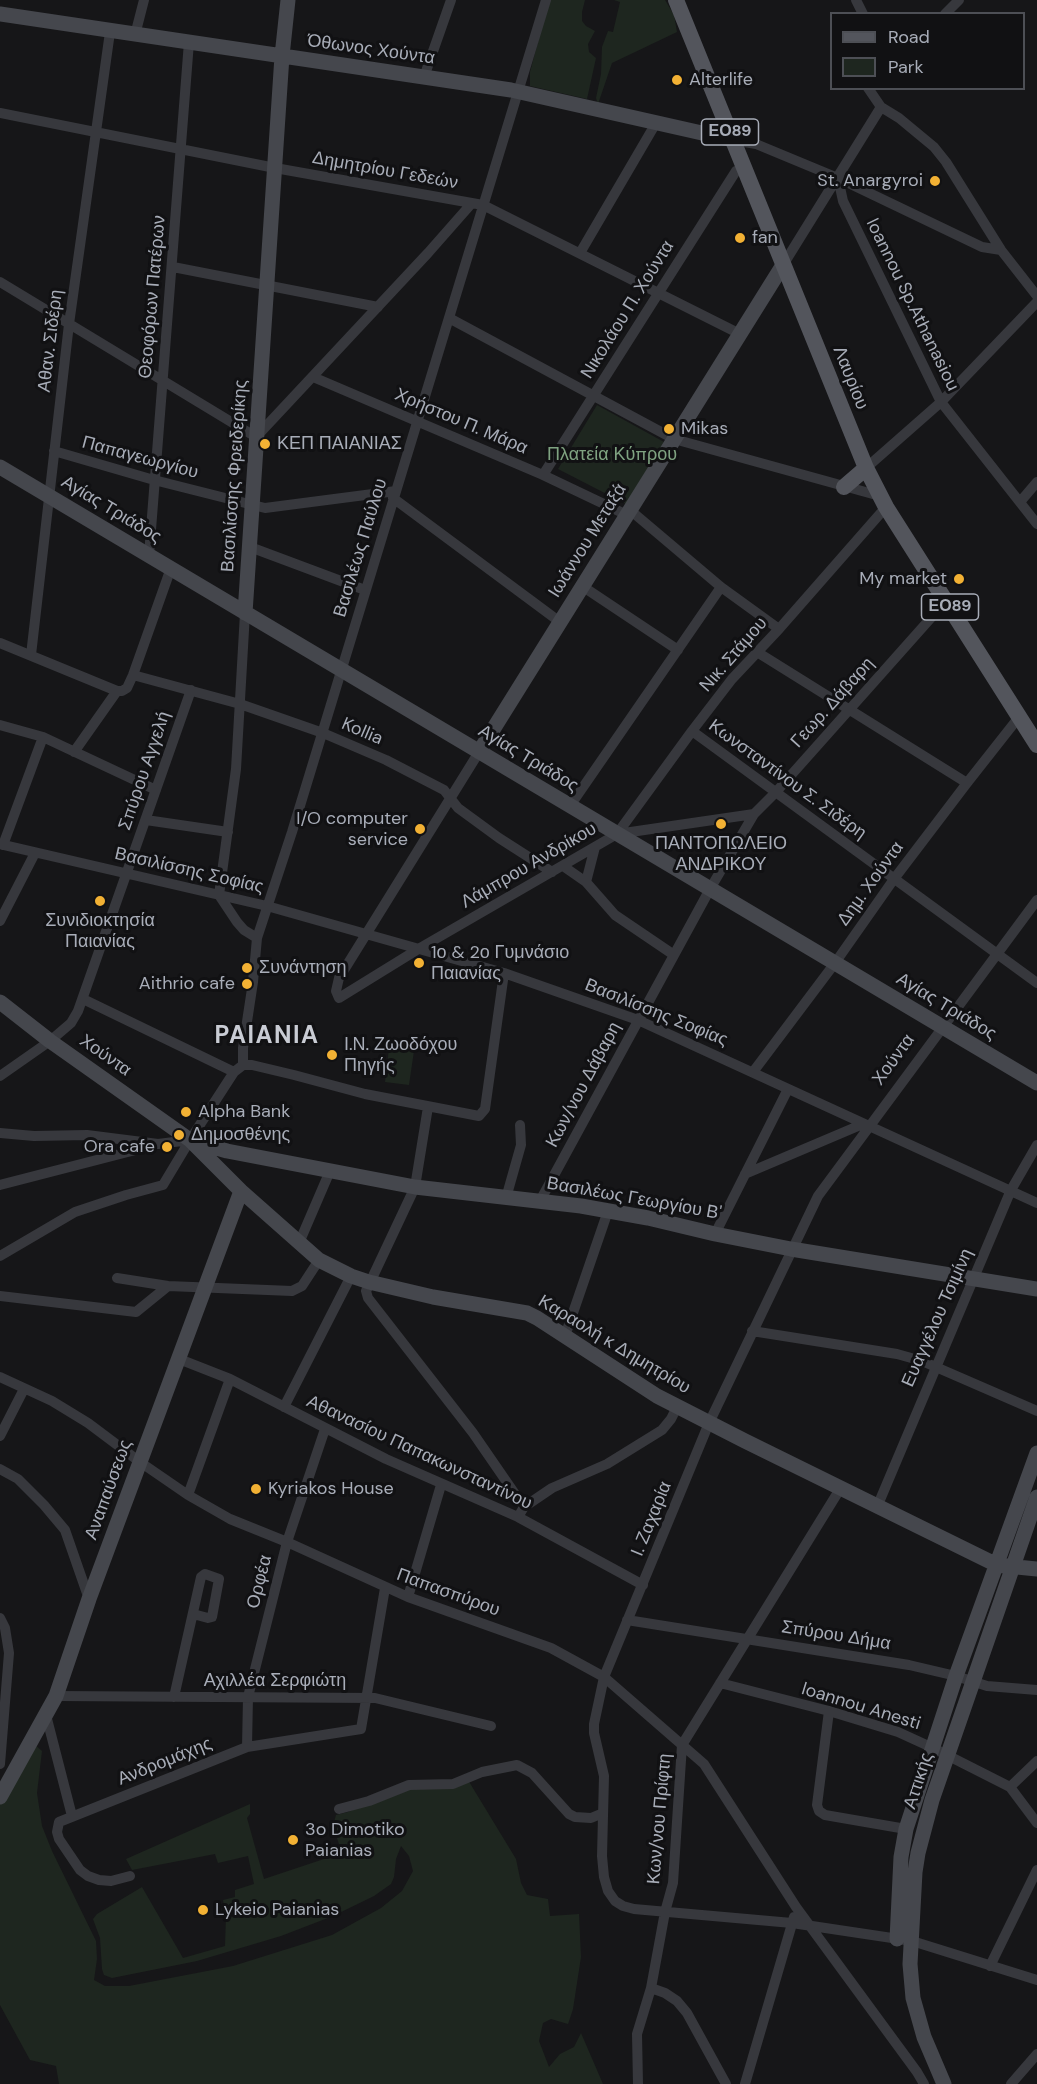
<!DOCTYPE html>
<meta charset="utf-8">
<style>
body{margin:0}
#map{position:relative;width:1037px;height:2084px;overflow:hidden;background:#161618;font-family:"DM Sans",sans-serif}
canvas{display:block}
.legend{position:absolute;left:830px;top:12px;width:195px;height:78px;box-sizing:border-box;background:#111113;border:2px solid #4d4f55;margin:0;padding:8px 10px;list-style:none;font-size:18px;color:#a8adb8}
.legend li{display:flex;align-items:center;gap:12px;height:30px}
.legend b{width:30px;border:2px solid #4d4f55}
</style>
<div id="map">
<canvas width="1037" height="2084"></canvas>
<ul class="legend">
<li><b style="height:8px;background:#53555c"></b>Road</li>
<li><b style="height:16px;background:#1e261f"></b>Park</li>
</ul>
</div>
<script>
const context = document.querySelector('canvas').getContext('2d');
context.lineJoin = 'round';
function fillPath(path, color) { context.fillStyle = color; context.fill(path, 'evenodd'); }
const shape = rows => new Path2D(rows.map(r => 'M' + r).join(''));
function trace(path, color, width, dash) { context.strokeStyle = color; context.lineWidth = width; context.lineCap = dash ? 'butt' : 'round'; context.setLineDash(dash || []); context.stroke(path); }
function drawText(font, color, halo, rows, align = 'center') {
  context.font = font + ' "DM Sans",sans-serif'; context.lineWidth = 6; context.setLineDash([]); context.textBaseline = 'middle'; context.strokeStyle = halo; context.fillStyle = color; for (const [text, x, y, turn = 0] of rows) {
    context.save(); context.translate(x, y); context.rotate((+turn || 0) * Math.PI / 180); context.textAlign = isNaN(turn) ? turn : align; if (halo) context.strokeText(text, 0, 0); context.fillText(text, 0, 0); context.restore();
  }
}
fillPath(shape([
 [549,0,585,0,582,12,582,21,586,26,595,31,588,44,589,52,596,58,587,99,530,86,530,72],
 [614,0,665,0,674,15,677,32,612,63,598,104,596,98,601,74,602,47,608,31,613,32,620,2],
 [597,405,664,442,626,504,558,469],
 [390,1040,415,1044,409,1085,385,1082],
 [34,1744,42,1751,37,1793,42,1826,52,1851,96,1941,97,1959,94,1980,105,1986,129,1986,233,1966,332,1935,381,1908,402,1891,413,1871,409,1856,401,1846,396,1859,394,1877,391,1884,374,1896,333,1916,281,1936,197,1961,112,1978,104,1975,102,1969,100,1938,93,1919,97,1914,142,1887,183,1958,225,1946,226,1916,223,1900,235,1897,235,1890,254,1884,248,1856,218,1863,215,1854,132,1870,126,1859,250,1804,250,1814,247,1818,264,1879,339,1854,341,1850,333,1826,336,1815,348,1812,401,1788,468,1780,516,1859,521,1883,527,1895,548,1899,550,1916,579,1914,581,1957,573,2009,568,2024,551,2019,543,2023,539,2041,549,2067,560,2054,574,2047,581,2033,603,2084,59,2084,56,2066,30,2060,0,2005,0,1804]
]), '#1e261f');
trace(shape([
 [856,0,863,14],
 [945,14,959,0],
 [135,35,144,0],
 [424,77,451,0],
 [868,88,881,107,899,118,934,147,946,162,1001,250,1037,296],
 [0,113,275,168,483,205,740,334],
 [733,140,756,144,838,178,982,247,1001,250],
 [838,178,843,201,941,402,1037,524],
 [580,253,656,123],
 [783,265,881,107],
 [173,267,378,307],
 [0,282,256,437,428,253,472,203],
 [449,318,674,439,880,496],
 [313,377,543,475,627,515],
 [54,451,154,480,265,508,396,491],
 [866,468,941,402,1037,302],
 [543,475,736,171,744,168],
 [393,498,560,622],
 [1020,502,1037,482],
 [630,510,721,587,779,629],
 [250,547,365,590],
 [149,555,189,42],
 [582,586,678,650],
 [245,613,236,769,219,895,237,922,244,930,257,938],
 [0,643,117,691],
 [757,652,967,783],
 [31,655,69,324,110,32],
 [133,675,240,704,323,733,386,760,444,790,458,808,499,838,552,872],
 [0,725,43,737,156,790],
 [692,731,1037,983],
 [74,752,117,691,122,691,127,688,133,675,171,568],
 [479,752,339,978,336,991,339,998,420,948,617,834,754,814],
 [570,806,721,587],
 [146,820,228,832],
 [617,834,692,731,732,679,779,629,886,507],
 [0,844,267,906,504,973,638,1020,1037,1203],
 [3,845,43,737],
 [563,866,586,882,615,915,674,955],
 [586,882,595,847],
 [1037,900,818,1196,709,1423,604,1677,594,1724,594,1733,604,1776,602,1856,604,1877,608,1891,615,1901,623,1906,634,1909,792,1923,912,1941,1037,1980],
 [0,921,35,853],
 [83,999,234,1072],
 [243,1065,243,1048,253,982,257,938,292,832,546,0],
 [243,1065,252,1065,294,1075,365,1094,479,1116,485,1109,504,973],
 [753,1072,835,963,894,879,967,783,1019,717],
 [0,1076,50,1041,71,1023,78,1011,191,690],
 [428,1107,415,1187,366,1291,368,1298,473,1433,524,1507,518,1517],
 [0,1133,34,1136,87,1135,158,1144,190,1140],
 [745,1174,863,1124],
 [0,1185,151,1146],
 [506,1198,521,1145,520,1125],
 [540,1201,710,889,754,814,776,792,946,601],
 [715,1234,788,1089],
 [299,1243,330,1171],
 [0,1256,75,1212,126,1195,163,1185,190,1140,234,1072,243,1065],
 [117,1278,168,1286,292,1291,302,1286,319,1260],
 [0,1296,136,1312,168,1286],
 [752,1331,897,1354,922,1361,1037,1411],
 [565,1336,608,1211],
 [179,1359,230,1379,386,1459,518,1517,643,1585],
 [0,1377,52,1401,88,1423,140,1462,188,1495,230,1519,287,1542,408,1597,551,1648,604,1677,704,1764,796,1907,917,2072,924,2084],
 [284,1407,351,1276],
 [0,1436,24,1389],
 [0,1469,18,1479,44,1505,65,1530,89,1599],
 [188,1495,230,1379],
 [524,1507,552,1488,607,1464,662,1430,671,1419,677,1407],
 [877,1507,1011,1190,1037,1145],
 [408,1597,441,1485],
 [0,1618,5,1628,9,1653,0,1764],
 [627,1620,909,1665,956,1676,987,1686,1037,1690],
 [720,1683,829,1711,898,1732,933,1748,1010,1787,1037,1823],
 [56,1696,375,1698,491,1726],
 [174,1697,201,1577,205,1574,219,1579,212,1617,208,1618,193,1614],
 [829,1711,817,1805,819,1811,825,1815,906,1829],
 [46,1715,72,1816],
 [247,1747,248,1697,287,1542,325,1429],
 [1010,1787,1037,1761],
 [339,1809,369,1801,409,1785,453,1784,482,1772,517,1765,532,1773,569,1814,575,1817,591,1818,603,1813],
 [130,1876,111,1881,99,1880,88,1876,80,1870,59,1839,57,1832,59,1822,247,1747,361,1729,385,1588],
 [990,1966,1037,1870],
 [651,1988,665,1993,677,2001,687,2013,726,2084],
 [638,2084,637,2034,651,1988,665,1912,673,1883,682,1745,840,1489],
 [745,2084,794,1917],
 [1011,2084,1037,2054]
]), '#37383d', 10);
trace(shape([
 [0,14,511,90,733,140],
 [0,467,1037,1083],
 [245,613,282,56,288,0],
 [479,752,783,265],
 [0,1002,50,1041,190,1140,241,1191,319,1260,351,1276,369,1282,433,1297,527,1313,537,1318,657,1396,745,1441,997,1565,1037,1569],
 [192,1141,227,1151,415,1187,581,1206,648,1218,715,1234,791,1249,1037,1289],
 [0,1797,56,1696,89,1599,241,1191],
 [897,1939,901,1857,906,1829,956,1676,1037,1453],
 [944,2084,924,2037,913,1998,910,1964,915,1872,918,1853,932,1800,1037,1497]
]), '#45474d', 15);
trace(shape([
 [676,0,866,468,886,507,1037,745],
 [844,487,866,468]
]), '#53555c', 16);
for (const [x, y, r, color] of [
 [677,80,6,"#f2b134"],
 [935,181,6,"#f2b134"],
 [740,238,6,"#f2b134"],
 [669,429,6,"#f2b134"],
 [265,444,6,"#f2b134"],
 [959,579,6,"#f2b134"],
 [721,824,6,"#f2b134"],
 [420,829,6,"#f2b134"],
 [100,901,6,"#f2b134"],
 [419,963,6,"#f2b134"],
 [247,968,6,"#f2b134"],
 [247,984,6,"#f2b134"],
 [332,1055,6,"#f2b134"],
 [186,1112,6,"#f2b134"],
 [179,1135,6,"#f2b134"],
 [167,1147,6,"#f2b134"],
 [256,1489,6,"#f2b134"],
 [293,1840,6,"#f2b134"],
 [203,1910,6,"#f2b134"]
]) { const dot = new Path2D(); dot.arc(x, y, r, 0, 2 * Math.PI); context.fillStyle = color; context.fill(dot); trace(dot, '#111113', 2); }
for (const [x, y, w] of [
 [730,132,57],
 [950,607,57]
]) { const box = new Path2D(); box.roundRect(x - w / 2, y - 13, w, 26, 4.5); context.fillStyle = '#111113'; context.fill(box); trace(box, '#a8adb8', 1.5); }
drawText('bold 16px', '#a8adb8', null, [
 ["ΕΟ89",730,132],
 ["ΕΟ89",950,607]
]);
drawText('18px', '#a8adb8', '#111113', [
 ["Όθωνος Χούντα",371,50,8],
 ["Δημητρίου Γεδεών",385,171,10],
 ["Θεοφόρων Πατέρων",153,297,-85],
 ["Ioannou Sp.Athanasiou",912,305,64],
 ["Νικολάου Π. Χούντα",628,310,-58],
 ["Αθαν. Σιδέρη",51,341,-83],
 ["Λαυρίου",850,378,68],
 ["Χρήστου Π. Μάρα",461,422,23],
 ["Παπαγεωργίου",140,458,15],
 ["Βασιλίσσης Φρειδερίκης",235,476,-86],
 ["Αγίας Τριάδος",111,510,31],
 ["Ιωάννου Μεταξά",588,541,-58],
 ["Βασιλέως Παύλου",361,548,-73],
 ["Νικ. Στάμου",734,655,-49],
 ["Γεωρ. Δάβαρη",833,703,-48],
 ["Kollia",362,732,23],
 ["Αγίας Τριάδος",528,759,31],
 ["Σπύρου Αγγελή",145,771,-71],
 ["Κωνσταντίνου Σ. Σιδέρη",787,780,36],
 ["Λάμπρου Ανδρίκου",529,866,-30],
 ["Βασιλίσσης Σοφίας",189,871,13],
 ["Δημ. Χούντα",871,884,-54],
 ["Αγίας Τριάδος",946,1007,31],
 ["Βασιλίσσης Σοφίας",656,1013,22],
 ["Χούντα",105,1056,35],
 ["Χούντα",894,1060,-54],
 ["Κων/νου Δάβαρη",584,1085,-62],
 ["Βασιλέως Γεωργίου Β'",634,1199,10],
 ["Ευαγγέλου Τσιμίνη",938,1318,-66],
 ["Καραολή κ Δημητρίου",614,1345,31],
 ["Αθανασίου Παπακωνσταντίνου",419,1453,25],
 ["Αναπαύσεως",109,1490,-70],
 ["Ι. Ζαχαρία",652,1519,-68],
 ["Ορφέα",260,1582,-76],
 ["Παπασπύρου",448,1593,20],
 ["Σπύρου Δήμα",836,1636,9],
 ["Αχιλλέα Σερφιώτη",275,1681],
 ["Ioannou Anesti",861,1707,17],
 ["Ανδρομάχης",165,1762,-22],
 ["Αττικής",919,1781,-72],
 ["Κων/νου Πρίφτη",660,1819,-85]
]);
drawText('18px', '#a8adb8', '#111113', [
 ["Alterlife",689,80],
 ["St. Anargyroi",923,181,"right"],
 ["fan",752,238],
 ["Mikas",681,429],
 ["ΚΕΠ ΠΑΙΑΝΙΑΣ",277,444],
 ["My market",947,579,"right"],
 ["I/O computer",408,819,"right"],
 ["service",408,840,"right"],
 ["ΠΑΝΤΟΠΩΛΕΙΟ",721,844,"center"],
 ["ΑΝΔΡΙΚΟΥ",721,865,"center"],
 ["Συνιδιοκτησία",100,921,"center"],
 ["Παιανίας",100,942,"center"],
 ["1ο & 2ο Γυμνάσιο",431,953],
 ["Παιανίας",431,974],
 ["Συνάντηση",259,968],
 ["Aithrio cafe",235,984,"right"],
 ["Ι.Ν. Ζωοδόχου",344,1045],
 ["Πηγής",344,1066],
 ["Alpha Bank",198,1112],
 ["Δημοσθένης",191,1135],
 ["Ora cafe",155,1147,"right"],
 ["Kyriakos House",268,1489],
 ["3o Dimotiko",305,1830],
 ["Paianias",305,1851],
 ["Lykeio Paianias",215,1910]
], 'left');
drawText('18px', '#7fa381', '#111113', [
 ["Πλατεία Κύπρου",612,455]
]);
context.letterSpacing = '1.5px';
drawText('bold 24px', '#c9ccd4', '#111113', [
 ["PAIANIA",267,1037]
]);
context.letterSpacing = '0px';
</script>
